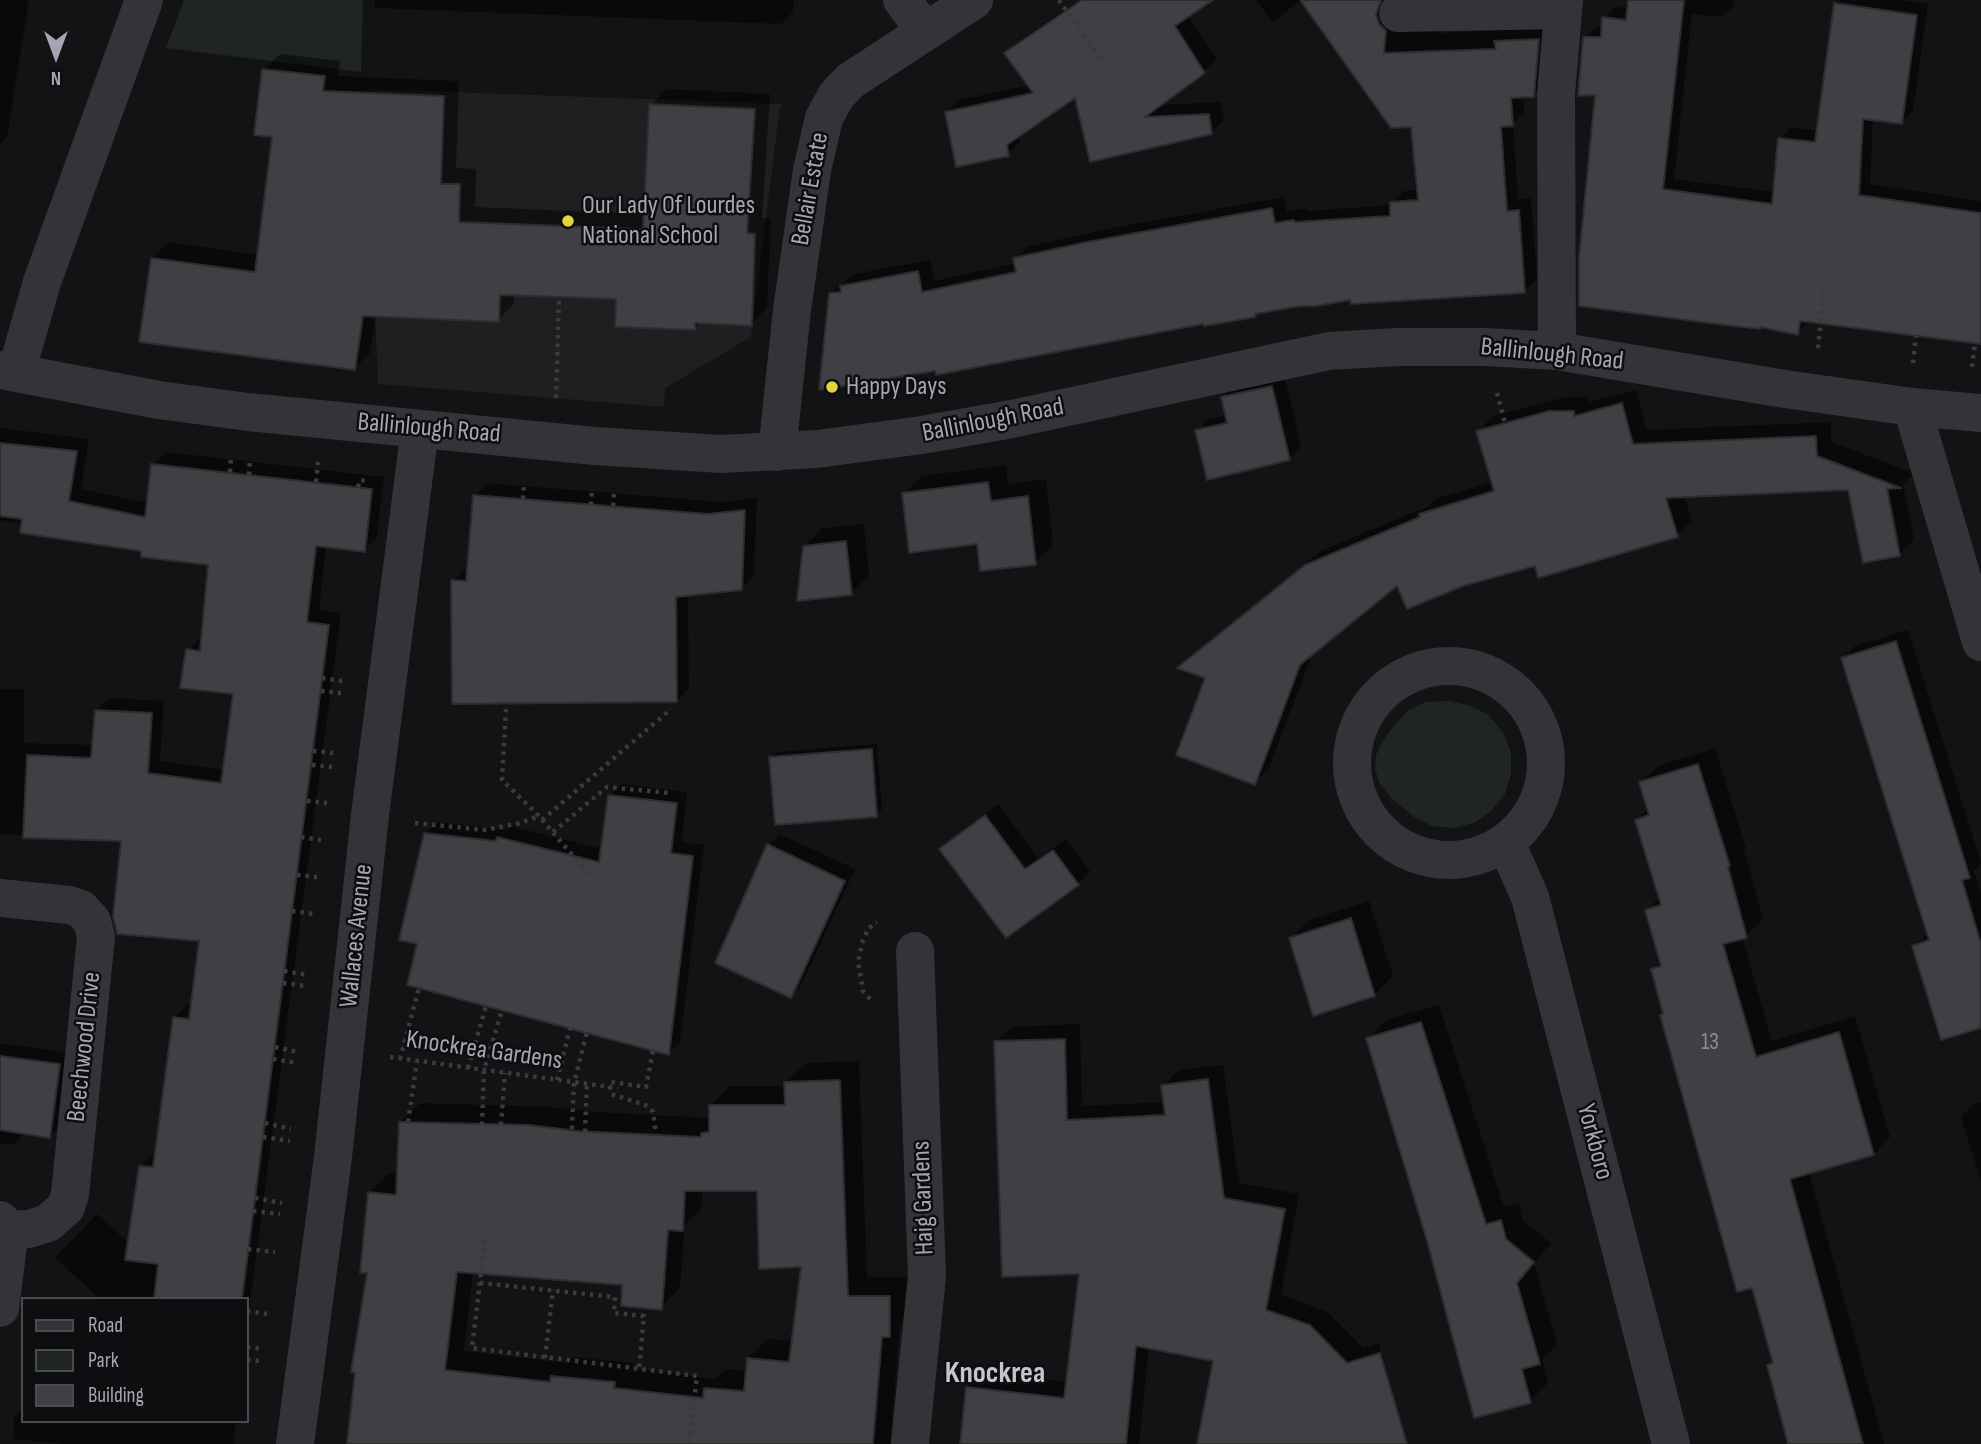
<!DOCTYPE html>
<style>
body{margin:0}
#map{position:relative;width:1981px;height:1444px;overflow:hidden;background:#131214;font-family:"Sofia Sans Condensed",sans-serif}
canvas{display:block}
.legend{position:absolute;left:21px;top:1297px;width:228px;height:126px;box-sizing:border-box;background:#0e0d0f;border:2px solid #4a4a51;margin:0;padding:9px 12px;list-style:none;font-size:21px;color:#a5a6b3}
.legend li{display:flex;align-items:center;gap:14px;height:35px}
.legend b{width:35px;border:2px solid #4a4a51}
.north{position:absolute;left:21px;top:21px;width:70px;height:70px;-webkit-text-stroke:5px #0e0d0f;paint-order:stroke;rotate:180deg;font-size:19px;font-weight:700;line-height:28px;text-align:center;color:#a5a6b3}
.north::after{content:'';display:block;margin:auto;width:24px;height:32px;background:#a5a6b3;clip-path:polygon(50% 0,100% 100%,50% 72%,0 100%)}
</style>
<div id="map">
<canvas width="1981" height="1444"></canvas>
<ul class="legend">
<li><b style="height:9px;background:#343338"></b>Road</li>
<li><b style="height:19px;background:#1f2621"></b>Park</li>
<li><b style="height:19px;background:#3f3f44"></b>Building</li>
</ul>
<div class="north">N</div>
</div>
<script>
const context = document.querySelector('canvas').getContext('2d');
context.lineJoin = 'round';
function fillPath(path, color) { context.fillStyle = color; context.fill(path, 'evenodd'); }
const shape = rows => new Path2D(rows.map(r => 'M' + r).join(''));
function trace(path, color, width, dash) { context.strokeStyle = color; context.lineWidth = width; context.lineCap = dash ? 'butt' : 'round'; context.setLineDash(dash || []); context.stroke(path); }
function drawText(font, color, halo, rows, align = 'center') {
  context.font = font + ' "Sofia Sans Condensed",sans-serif'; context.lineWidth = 5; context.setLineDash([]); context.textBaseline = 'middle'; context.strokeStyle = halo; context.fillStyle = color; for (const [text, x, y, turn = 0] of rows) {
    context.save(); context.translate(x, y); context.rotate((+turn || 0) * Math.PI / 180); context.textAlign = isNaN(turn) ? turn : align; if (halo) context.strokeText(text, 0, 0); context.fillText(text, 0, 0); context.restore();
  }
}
fillPath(shape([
 [366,89,783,104,780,106,751,337,665,388,664,407,378,384]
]), '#1f1e21');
fillPath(shape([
 [184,0,363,0,361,72,166,48],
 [1449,701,1471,706,1488,715,1503,732,1511,752,1511,774,1505,794,1491,811,1474,823,1453,828,1432,826,1414,817,1391,798,1379,782,1375,769,1376,755,1384,739,1395,724,1409,710,1426,702]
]), '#1f2621');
fillPath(shape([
 [0,0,29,0,7,137,0,144],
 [375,0,794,0,793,12,781,24,375,8],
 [1086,0,1210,0,1187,15,1217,59,1204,71,1158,105,1221,102,1224,120,1211,132,1091,160,1076,95,1019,135,1020,142,1008,154,947,112,959,100,1029,85,1007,54,1019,41,1074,3,1077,6],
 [1256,0,1388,0,1439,23,1437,33,1550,28,1546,83,1533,95,1523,96,1524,112,1513,123,1518,199,1531,198,1537,279,1524,291,1352,298,1300,304,1258,312,1255,315,937,369,830,294,854,274,930,260,934,281,1016,263,1015,259,1027,247,1101,230,1284,197,1287,212,1306,208,1307,211,1391,205,1404,191,1418,190,1412,125,1302,0,1272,22],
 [1630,0,1734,0,1733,6,1722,17,1692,14,1674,179,1775,192,1780,139,1791,128,1818,130,1836,4,1840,0,1901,0,1928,4,1913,111,1901,122,1873,118,1870,184,1981,201,1981,342,1808,322,1797,333,1761,325,1717,323,1597,93,1584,38,1596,27,1603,26,1604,18,1616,7,1629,8],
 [280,54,340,61,338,76,459,81,456,168,476,169,475,207,646,214,651,105,667,89,770,94,762,218,771,218,767,308,751,324,701,322,695,328,618,297,514,293,514,304,498,320,376,315,370,353,354,369,152,258,168,242,259,255,274,136,264,70],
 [1284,374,1301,446,1289,459,1197,431,1209,419,1227,415,1223,397,1235,385],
 [1636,390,1647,430,1831,422,1831,442,1914,473,1903,484,1914,539,1900,554,1865,561,1849,489,1684,495,1692,520,1677,535,1536,563,1398,583,1313,652,1269,768,1255,782,1207,677,1181,667,1194,653,1322,550,1429,506,1435,499,1493,482,1478,431,1493,416,1565,397,1588,397,1589,402],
 [1887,480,1900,545,1897,545,1883,481],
 [0,428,89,439,81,489,149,503,153,465,166,452,384,477,377,537,364,550,326,545,319,610,341,613,247,1326,247,1299,99,1299,55,1257,97,1214,129,1243,141,1166,153,1154,157,1154,174,1017,187,1005,192,1005,201,939,122,840,0,834,0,689,24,689,24,743,94,745,96,710,109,698,164,701,160,761,225,770,235,693,188,650,201,637,203,637,210,563,0,520],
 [1006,465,1008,484,1046,479,1053,545,1035,563,978,542,904,494,922,476],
 [487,483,721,502,757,498,754,576,741,588,688,594,689,688,677,700,453,580,466,568,469,568,475,495],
 [864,524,869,575,851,593,804,546,823,528],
 [1908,630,1981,863,1974,871,1981,893,1981,1026,1914,946,1929,933,1843,658,1855,646],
 [877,744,882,809,876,815,771,758,777,752],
 [1715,748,1746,848,1744,849,1763,919,1746,936,1742,937,1772,1041,1855,1016,1890,1137,1874,1154,1809,1172,1884,1444,1790,1444,1769,1366,1774,1360,1754,1285,1664,1013,1653,969,1661,961,1647,910,1660,897,1637,820,1649,808,1641,782,1658,766],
 [622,784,687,792,682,842,704,845,680,1042,669,1053,419,943,426,833,438,822,507,830,510,826,603,849,610,796],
 [998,804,1038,858,1066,839,1090,871,1078,884,1007,936,942,849,954,837],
 [780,834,855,869,801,985,790,996,768,845],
 [1369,901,1393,976,1374,995,1291,938,1309,920],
 [1439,1005,1504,1207,1519,1203,1523,1221,1551,1243,1534,1263,1557,1344,1542,1360,1548,1383,1530,1401,1428,1241,1368,1039,1386,1020],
 [1080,1024,1082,1106,1165,1102,1163,1086,1179,1070,1223,1065,1239,1183,1299,1194,1281,1295,1326,1311,1363,1348,1380,1343,1371,1444,1199,1444,1215,1359,1149,1346,1139,1444,962,1444,967,1387,983,1372,1068,1382,1081,1272,996,1042,1011,1027],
 [0,1043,71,1053,62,1124,50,1136,26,1132,13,1145,0,1143],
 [859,1061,867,1277,909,1277,909,1316,900,1324,890,1444,349,1444,369,1271,369,1193,389,1173,399,1175,401,1122,420,1103,549,1107,597,1112,710,1118,710,1105,730,1086,786,1086,786,1082,806,1063],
 [703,1189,759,1189,803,1265,793,1341,768,1339,748,1358,747,1371,725,1369,716,1379,632,1369,633,1363,572,1357,566,1363,464,1351,473,1271,624,1283,661,1308,680,1288,685,1225,701,1209],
 [1981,1102,1981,1181,1961,1117,1973,1104],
 [23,1409,23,1421,236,1421,234,1444,64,1444,14,1439,14,1417]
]), '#0007');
const building = shape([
 [1082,0,1213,0,1175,26,1205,73,1145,117,1209,114,1212,134,1090,162,1075,98,1007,145,1009,156,956,167,945,112,1033,93,1004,53,1082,0],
 [1300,0,1381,0,1376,14,1379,24,1386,31,1384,53,1496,49,1494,41,1539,39,1534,97,1511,98,1513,126,1501,127,1507,211,1519,210,1525,293,1351,304,1350,300,1316,306,1300,306,1255,314,1256,317,1204,326,1203,324,936,375,935,371,819,390,829,293,841,292,840,286,918,271,922,292,1016,272,1013,258,1087,242,1272,208,1275,223,1294,220,1295,222,1390,216,1390,202,1418,200,1411,127,1391,128,1300,0],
 [1628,0,1684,0,1663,189,1772,204,1778,138,1815,142,1834,3,1917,15,1902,124,1863,119,1859,195,1981,213,1981,344,1800,321,1798,335,1760,327,1760,329,1717,324,1579,306,1579,258,1595,95,1578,96,1583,37,1601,37,1602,17,1626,20,1628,0],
 [262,69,325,76,323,91,444,96,441,184,460,184,459,222,643,229,649,104,755,109,747,233,755,234,752,326,695,323,695,330,615,327,616,299,500,295,499,322,363,316,355,370,139,342,151,258,255,272,272,137,254,135,262,69],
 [1272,386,1290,460,1207,480,1195,430,1227,423,1221,397,1272,386],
 [1622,403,1633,444,1816,436,1817,456,1901,488,1887,489,1900,556,1863,563,1848,490,1666,498,1678,537,1538,578,1535,566,1463,586,1407,609,1397,586,1300,665,1255,785,1176,755,1205,678,1177,668,1305,565,1420,517,1419,514,1494,491,1476,431,1549,411,1574,411,1574,416,1622,403],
 [0,443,77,451,69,501,145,517,151,464,372,489,365,552,316,546,307,622,329,625,242,1299,154,1299,158,1264,125,1260,139,1166,153,1167,173,1017,189,1019,199,941,117,934,113,916,121,841,23,838,27,755,91,758,95,710,152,713,148,773,221,783,233,694,180,688,186,649,200,651,208,565,141,557,141,551,20,533,22,519,0,516,0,443],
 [988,482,991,501,1028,496,1036,565,980,571,977,544,909,553,902,493,988,482],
 [473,495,707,514,745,510,742,590,676,597,677,702,452,704,451,580,466,581,473,495],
 [846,541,852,595,797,601,803,546,846,541],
 [1896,641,1970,878,1962,880,1981,944,1981,1028,1941,1040,1912,946,1929,940,1841,658,1896,641],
 [872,749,877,817,775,825,769,757,872,749],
 [1698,764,1730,866,1728,867,1747,938,1723,944,1756,1057,1839,1032,1874,1155,1790,1179,1863,1444,1788,1444,1767,1365,1773,1363,1752,1288,1737,1292,1660,1015,1663,1014,1651,969,1661,966,1645,910,1661,905,1635,820,1649,815,1639,782,1698,764],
 [608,795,677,803,671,853,693,856,669,1055,407,985,417,944,399,940,424,833,496,841,497,837,599,862,608,795],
 [985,815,1025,869,1053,850,1079,885,1006,938,939,849,985,815],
 [767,844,845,881,791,998,715,963,767,844],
 [1351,918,1375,996,1313,1016,1289,938,1351,918],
 [1421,1022,1486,1224,1501,1220,1506,1239,1534,1262,1517,1283,1540,1364,1522,1369,1531,1403,1474,1418,1427,1241,1366,1038,1421,1022],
 [1065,1039,1067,1120,1165,1115,1161,1085,1208,1079,1224,1198,1285,1209,1266,1310,1310,1325,1347,1363,1380,1353,1407,1444,1197,1444,1213,1361,1136,1346,1126,1444,960,1444,966,1387,1064,1398,1079,1274,1002,1277,994,1041,1065,1039],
 [0,1056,60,1064,50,1138,0,1130,0,1056],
 [840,1080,848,1296,890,1296,890,1337,882,1337,873,1444,347,1444,355,1373,351,1372,367,1273,360,1273,368,1192,396,1195,399,1122,529,1125,577,1131,701,1137,701,1133,709,1132,709,1105,785,1105,784,1082,840,1080],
 [685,1191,757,1191,759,1269,801,1267,789,1362,747,1358,744,1391,704,1388,703,1398,614,1388,615,1382,551,1376,550,1382,445,1370,457,1272,622,1285,621,1306,662,1310,668,1230,683,1231,685,1191]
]);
fillPath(building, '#3f3f44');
trace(building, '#2d2c2f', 2);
trace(shape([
 [1059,0,1105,65],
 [1818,348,1824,288],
 [1913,363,1916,336],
 [1972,367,1975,343],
 [1497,393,1505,423],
 [556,398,559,297],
 [230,472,231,456],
 [249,475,250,458],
 [316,482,318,462],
 [358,487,360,480,368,481],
 [523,499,524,482],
 [591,505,592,491],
 [613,506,614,493],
 [322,678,342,681],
 [321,691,341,693],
 [506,709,502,780,539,816,591,877],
 [313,751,333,753],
 [312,765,332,767],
 [307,801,327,803],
 [542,820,671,709],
 [415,823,485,830,521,823,539,816],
 [553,832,607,787,670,793],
 [301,837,321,840],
 [297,875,317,877],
 [292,911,315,914],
 [284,971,308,975],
 [283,983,306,986],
 [870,999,863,991,858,962,862,943,868,929,877,922],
 [275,1047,298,1052],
 [653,1051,646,1087,611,1082,610,1087,611,1094,648,1106,653,1112,656,1134],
 [390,1057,618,1088],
 [273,1059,297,1063],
 [400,1059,419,988],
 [468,1068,486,1006],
 [557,1080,570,1028],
 [408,1122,417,1061],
 [265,1123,291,1129],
 [482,1125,484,1070,502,1010],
 [501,1125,505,1073],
 [572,1129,574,1083,587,1032],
 [585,1132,587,1084],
 [263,1137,290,1141],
 [255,1198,282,1203],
 [253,1211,280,1214],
 [485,1240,472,1348,697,1376,689,1444],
 [248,1249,275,1252],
 [480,1283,615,1297,614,1313,644,1316,639,1369],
 [247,1311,267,1314],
 [247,1347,263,1349],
 [545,1358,553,1290],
 [247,1360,260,1361]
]), '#3a3a3f', 4.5, [3.5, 5]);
trace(shape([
 [902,0,925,31],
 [1398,13,1562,10],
 [1557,351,1556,94,1564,0],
 [0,370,159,400,248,412,595,446,721,454,817,449,922,435,1012,419,1329,351,1398,347,1485,347,1557,351,1785,389,1912,407,1981,413],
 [16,373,42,282,144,0],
 [1912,407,1981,642],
 [777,452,792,310,812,170,824,118,836,96,850,81,974,0],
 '1352 763a97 97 0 1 1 194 0a97 97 0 1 1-194 0Z',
 [1506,843,1530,897,1671,1444],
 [0,898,69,905,81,909,92,921,96,937,70,1194,66,1207,48,1223,29,1229,10,1230],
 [0,1220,10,1230,0,1308],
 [295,1444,333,1157,370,815,420,429],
 [910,1444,927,1276,915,951]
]), '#343338', 38);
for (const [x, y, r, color] of [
 [568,221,7,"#e4d53a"],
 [832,387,7,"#e4d53a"]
]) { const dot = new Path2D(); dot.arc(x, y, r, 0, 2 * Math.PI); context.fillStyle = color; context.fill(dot); trace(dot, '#0e0d0f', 2.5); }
drawText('23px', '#8c8c97', null, [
 ["13",1710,1043]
]);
drawText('26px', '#a5a6b3', '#0e0d0f', [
 ["Bellair Estate",811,189,-80],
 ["Ballinlough Road",1552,355,6],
 ["Ballinlough Road",993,421,-11],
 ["Ballinlough Road",429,429,5],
 ["Wallaces Avenue",357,936,-84],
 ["Beechwood Drive",85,1047,-84],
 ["Knockrea Gardens",484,1051,8],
 ["Yorkboro",1594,1142,75],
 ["Haig Gardens",924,1198,-92]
]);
drawText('26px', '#a5a6b3', '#0e0d0f', [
 ["Our Lady Of Lourdes",582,206],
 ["National School",582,236],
 ["Happy Days",846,387]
], 'left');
drawText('bold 30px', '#c5c5d0', '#0e0d0f', [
 ["Knockrea",995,1374]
]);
</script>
